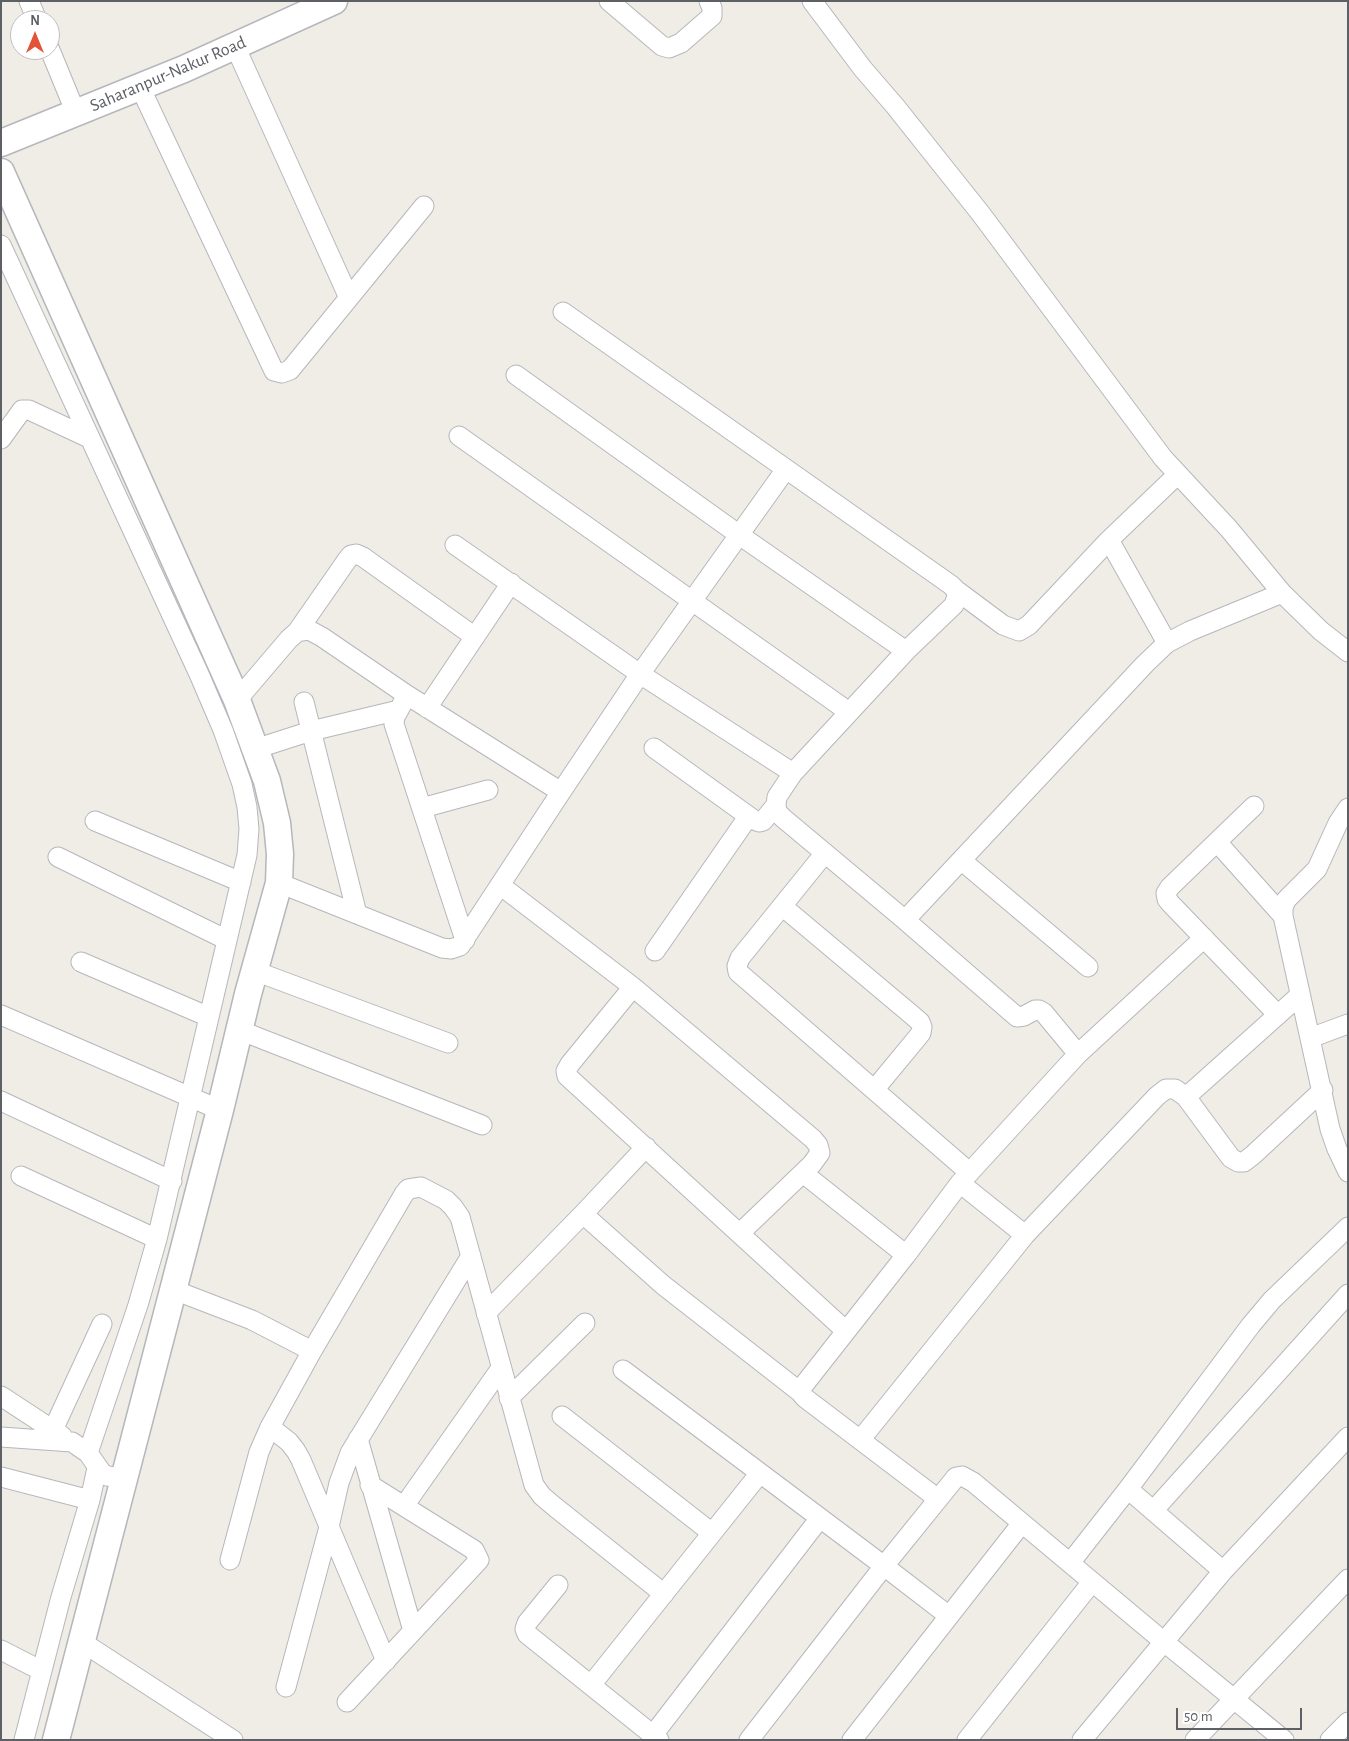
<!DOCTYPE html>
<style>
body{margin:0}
#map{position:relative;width:1349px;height:1741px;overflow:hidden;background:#efede5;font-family:"Alegreya Sans",sans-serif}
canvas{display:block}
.frame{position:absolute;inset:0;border:2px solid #5d6065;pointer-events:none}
.north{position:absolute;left:10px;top:10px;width:50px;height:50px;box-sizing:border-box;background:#fff;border:1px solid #bebfc1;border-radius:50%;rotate:0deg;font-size:14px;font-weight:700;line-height:20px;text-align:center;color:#5d6065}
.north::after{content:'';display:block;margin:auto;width:18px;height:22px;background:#e35337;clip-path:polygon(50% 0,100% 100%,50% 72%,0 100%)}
.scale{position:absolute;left:1176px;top:1708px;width:126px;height:22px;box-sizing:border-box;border:2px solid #5d6065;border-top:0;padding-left:6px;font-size:15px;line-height:18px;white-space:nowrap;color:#5d6065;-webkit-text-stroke:4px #fff;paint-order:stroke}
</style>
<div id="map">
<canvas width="1349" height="1741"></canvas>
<div class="frame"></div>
<div class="north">N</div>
<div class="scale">50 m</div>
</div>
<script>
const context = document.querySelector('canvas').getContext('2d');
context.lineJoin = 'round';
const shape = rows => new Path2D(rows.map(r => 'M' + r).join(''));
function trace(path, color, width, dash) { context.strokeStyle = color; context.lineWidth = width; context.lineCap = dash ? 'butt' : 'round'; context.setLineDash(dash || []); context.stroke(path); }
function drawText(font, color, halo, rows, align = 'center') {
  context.font = font + ' "Alegreya Sans",sans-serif'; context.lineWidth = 4; context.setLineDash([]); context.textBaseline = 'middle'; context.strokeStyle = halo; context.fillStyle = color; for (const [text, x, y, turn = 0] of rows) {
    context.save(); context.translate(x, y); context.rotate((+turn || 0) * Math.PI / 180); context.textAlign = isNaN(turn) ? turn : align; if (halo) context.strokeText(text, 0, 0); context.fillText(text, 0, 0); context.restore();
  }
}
const street = shape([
 [29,1,37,20],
 [609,1,662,46,669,48,681,43,712,16,712,8,709,1],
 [812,1,863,69,895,106,981,214,1163,458,1229,529,1282,593,1321,631,1348,652],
 [235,46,349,298],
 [50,50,71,101],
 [140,87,274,371,282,373,290,370,424,206],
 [1,245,199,674,223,730,242,784,247,807,249,829,247,855,157,1239,138,1305,88,1453],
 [563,312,951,585,956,590,957,596,954,605,906,651,793,773],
 [516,375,738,534,906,651],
 [459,436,849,712],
 [1,439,22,410,29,410,89,438],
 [455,545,640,674,786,469],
 [956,590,1003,625,1019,631,1029,625,1109,540],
 [297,632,347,560,351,555,356,554,363,557,475,637],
 [1167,643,1109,540,1177,475],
 [407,695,395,717,394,724,465,940],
 [237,700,289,639,297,632,309,630,322,637,407,695,561,792],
 [304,702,357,914],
 [427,708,511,583],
 [654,748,754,820,759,822,763,821,776,805],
 [255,749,311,731,399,710],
 [1254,806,1170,887,1166,893,1167,899,1170,903,1278,1015],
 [422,808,488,790],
 [1348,808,1338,823,1317,869,1286,900,1283,908,1283,916,1330,1129,1337,1149,1348,1172],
 [95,821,241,882],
 [1217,842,1283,916],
 [825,853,740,958,737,966,738,972,969,1172],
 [58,857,227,940],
 [961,860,1088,967],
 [279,883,442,948,451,949,460,946,561,792,640,674,793,773,777,797,776,805,777,812,783,818,905,920,1145,664,1167,643,1190,631,1282,593],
 [500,885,633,987,813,1139,818,1145,820,1153,812,1164,740,1233],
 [782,906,912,1015,920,1022,922,1027,921,1033,917,1038,874,1090],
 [905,920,1017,1017,1024,1016,1035,1010,1039,1010,1044,1013,1078,1054],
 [655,951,748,817],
 [81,962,209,1017],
 [255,971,448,1043],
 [633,987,570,1064,566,1071,567,1076,846,1331],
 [1,1015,220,1110],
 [239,1030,482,1125],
 [1310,1038,1348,1024],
 [1186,1097,1300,995],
 [1,1101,172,1181],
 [803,1173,906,1255],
 [21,1176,157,1239],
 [960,1183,1025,1235],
 [583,1214,663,1285,800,1392],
 [174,1290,252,1320,312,1351],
 [486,1313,583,1214,646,1147],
 [623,1370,884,1566,949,1616],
 [1,1396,62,1436],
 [509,1398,585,1323],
 [562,1416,712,1533],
 [270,1427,289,1442,296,1451,301,1460,386,1661],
 [53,1430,102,1324],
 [1,1437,72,1442,88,1453,102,1473,107,1476,125,1478],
 [358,1439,413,1631],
 [861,1439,1025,1235,1157,1096,1166,1089,1175,1089,1186,1097,1231,1158,1238,1162,1244,1162,1253,1155,1323,1090],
 [1,1477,90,1500],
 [1128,1489,1223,1571],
 [938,1499,805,1398,800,1392,803,1386,906,1255,960,1183,1078,1054,1204,938],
 [404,1506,501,1368],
 [1153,1511,1348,1294],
 [230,1560,259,1452,270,1427,312,1351,404,1194,408,1189,421,1187,446,1200,453,1207,460,1217,534,1485,542,1496,555,1507,664,1594],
 [1070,1563,1128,1489,1251,1325,1272,1300,1348,1227],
 [558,1585,527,1623,525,1629,527,1634,659,1740],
 [82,1642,233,1740],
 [1,1650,42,1671],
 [591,1685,760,1473],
 [286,1687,329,1527,339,1483,350,1453,471,1256],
 [347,1702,479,1560,474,1550,370,1485],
 [653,1735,820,1518],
 [24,1740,61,1597,90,1500,97,1468],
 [749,1740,884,1566,952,1482,956,1477,962,1476,973,1482,1163,1641,1284,1740],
 [852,1740,1022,1523],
 [967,1740,1092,1582],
 [1082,1740,1223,1571,1348,1437],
 [1195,1740,1348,1579],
 [1330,1740,1348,1722]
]);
const secondary = shape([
 [1,143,184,69,334,1],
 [1,172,237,700,267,781,277,823,280,854,279,883,248,994,220,1110,56,1740]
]);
trace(street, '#b6b7bc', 21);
trace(secondary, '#b4b7bc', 29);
trace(street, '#fff', 19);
trace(secondary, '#fff', 26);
drawText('18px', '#5d6065', '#fff', [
 ["Saharanpur-Nakur Road",168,74,-23]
]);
</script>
